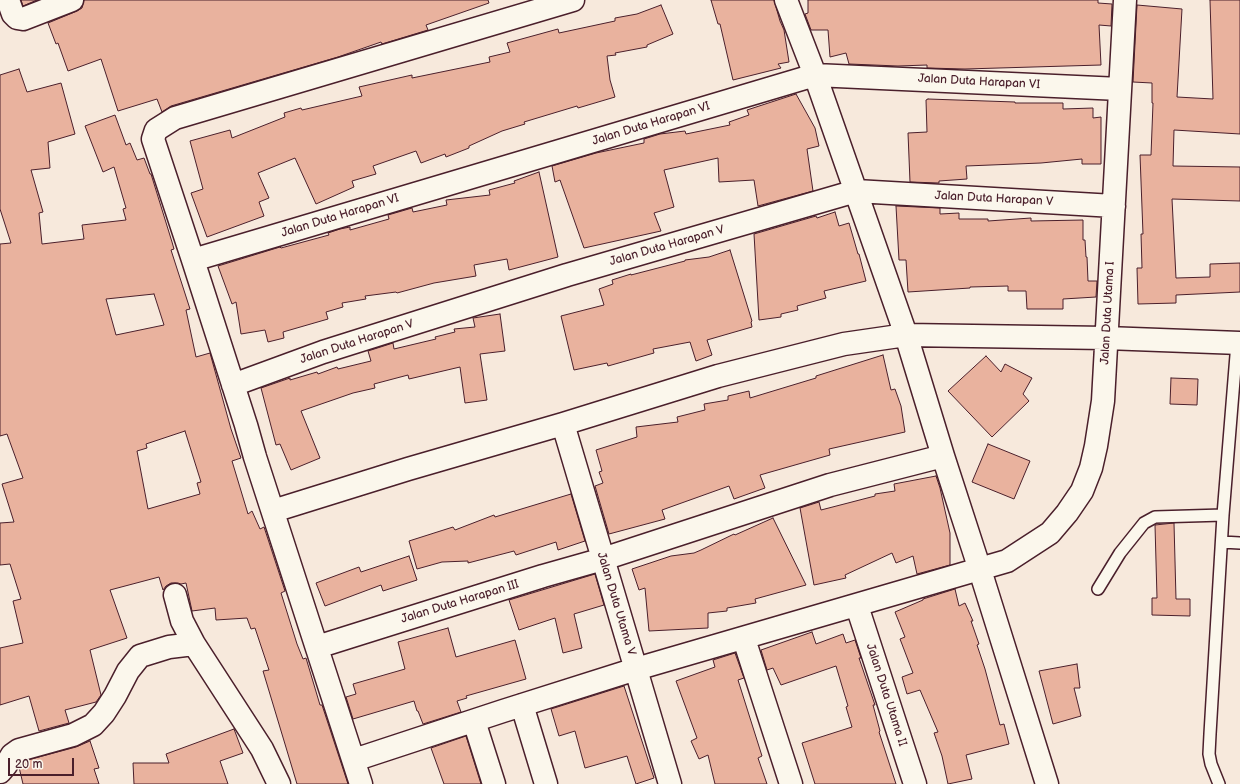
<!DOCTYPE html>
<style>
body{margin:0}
#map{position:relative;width:1240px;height:784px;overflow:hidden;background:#f7e9dc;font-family:"Balsamiq Sans",sans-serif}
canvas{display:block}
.scale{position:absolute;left:8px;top:758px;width:66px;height:18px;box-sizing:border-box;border:2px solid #4a1f2b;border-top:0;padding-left:5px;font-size:12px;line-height:14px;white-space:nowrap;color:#4a1f2b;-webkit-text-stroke:3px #fbf7ec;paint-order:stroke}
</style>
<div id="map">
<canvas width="1240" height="784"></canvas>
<div class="scale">20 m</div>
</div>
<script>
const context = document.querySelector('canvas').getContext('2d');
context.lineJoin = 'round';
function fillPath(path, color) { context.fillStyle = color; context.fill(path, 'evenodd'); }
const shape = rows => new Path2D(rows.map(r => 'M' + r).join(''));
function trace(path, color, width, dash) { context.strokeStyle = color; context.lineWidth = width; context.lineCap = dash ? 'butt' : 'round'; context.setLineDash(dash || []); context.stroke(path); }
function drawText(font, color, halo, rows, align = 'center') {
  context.font = font + ' "Balsamiq Sans",sans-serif'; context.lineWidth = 3.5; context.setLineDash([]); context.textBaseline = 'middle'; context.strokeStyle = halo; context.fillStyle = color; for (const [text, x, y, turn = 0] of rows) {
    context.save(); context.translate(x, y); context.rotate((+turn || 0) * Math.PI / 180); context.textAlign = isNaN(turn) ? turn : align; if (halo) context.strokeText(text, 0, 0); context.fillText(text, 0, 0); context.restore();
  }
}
const building = shape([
 [21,0,37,0,23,6,21,0],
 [84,0,488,0,489,3,426,25,428,30,382,44,381,42,338,57,171,106,162,112,157,99,118,111,101,59,68,71,58,43,56,44,48,23,77,11,82,8,84,0],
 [711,0,774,0,780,21,784,30,789,62,778,64,781,68,733,80,720,24,718,24,711,0],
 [808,0,1098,0,1098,3,1112,4,1111,26,1099,25,1101,65,965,69,927,68,927,65,898,66,849,64,846,53,830,57,828,30,811,30,805,14,808,13,808,0],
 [1210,0,1240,0,1240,134,1174,130,1173,166,1240,167,1240,201,1172,199,1176,278,1210,277,1210,264,1240,263,1240,292,1176,295,1176,303,1138,304,1137,268,1142,268,1141,234,1143,234,1140,155,1151,155,1153,103,1152,103,1152,83,1133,82,1137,5,1182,9,1177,97,1213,99,1210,0],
 [661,5,673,34,647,45,647,47,615,53,616,55,607,56,610,80,615,97,578,108,577,106,524,122,525,124,502,131,469,146,469,148,446,157,445,154,421,163,416,151,373,166,376,174,352,181,354,187,316,204,295,158,258,173,269,198,259,202,264,216,207,237,191,193,203,189,190,141,230,130,232,138,285,117,284,113,301,108,302,110,362,96,359,87,412,75,412,78,490,62,489,57,510,52,507,43,558,29,559,33,615,21,615,18,637,14,661,5],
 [19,69,27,92,61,83,75,134,48,142,50,168,31,170,43,212,39,213,42,244,84,239,82,225,126,220,123,209,126,208,114,167,103,172,85,126,115,115,126,145,130,143,137,160,144,158,150,174,151,174,172,242,174,249,171,250,190,309,186,310,196,357,210,353,231,429,241,458,232,461,248,514,252,511,260,529,264,527,285,591,281,593,297,644,303,659,306,658,320,705,322,705,348,784,297,784,263,671,269,670,255,628,251,629,247,618,216,620,215,608,192,611,186,583,181,584,178,583,171,583,166,586,163,590,159,577,110,590,127,638,90,650,101,695,96,702,65,710,69,723,39,731,29,696,0,705,0,648,23,643,13,601,21,599,10,564,0,565,0,523,14,522,2,484,23,478,7,434,0,436,0,244,11,243,0,209,0,75,19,69],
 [154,294,164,325,116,335,106,299,154,294],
 [185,431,201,482,197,483,200,494,148,509,137,451,147,448,146,444,185,431],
 [796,94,815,128,819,146,807,149,813,191,758,206,754,180,719,182,718,158,664,170,674,207,654,213,661,231,584,248,560,180,555,182,552,166,596,153,644,143,644,139,660,134,685,131,686,134,730,125,729,122,749,115,747,110,796,94],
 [928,99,1015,102,1015,103,1063,103,1063,109,1093,108,1093,118,1101,117,1101,164,1082,164,1082,159,1041,163,966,166,967,179,939,181,939,183,910,182,908,133,927,132,926,100,928,99],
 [539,172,558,257,509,270,507,259,474,265,476,276,434,283,397,293,396,292,365,296,366,299,342,303,343,307,326,312,328,319,283,332,284,338,268,342,265,330,241,334,236,302,232,304,218,266,280,247,281,248,329,235,328,233,340,229,350,227,350,230,389,219,388,215,412,208,413,212,447,205,446,200,490,195,489,190,515,183,514,181,539,172],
 [896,206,940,208,940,214,959,213,959,219,988,219,988,221,1031,218,1031,221,1083,220,1083,240,1085,240,1086,257,1087,257,1088,281,1097,281,1096,297,1063,299,1063,309,1027,309,1026,291,1008,291,1008,286,970,287,970,288,908,292,906,260,899,260,896,206],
 [835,212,839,226,849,223,858,254,859,254,866,281,824,291,826,298,797,306,798,310,781,314,781,317,759,320,754,234,816,216,817,218,835,212],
 [730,250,752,321,751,322,752,327,707,340,712,355,696,361,690,342,653,349,654,353,608,366,607,363,574,370,561,316,604,305,599,289,613,284,612,280,631,274,631,275,685,261,685,260,709,257,730,250],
 [500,314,505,351,480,354,487,400,465,403,460,367,409,379,408,375,374,384,375,388,353,393,301,411,320,458,291,470,280,444,276,445,261,388,290,378,290,380,317,372,318,374,337,367,338,369,371,361,368,351,393,343,394,349,436,339,435,337,455,332,454,329,475,327,473,318,500,314],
 [883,355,891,390,895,389,901,406,905,432,829,449,830,455,760,475,765,488,734,499,729,486,662,510,665,519,609,534,595,486,603,483,599,472,602,471,596,450,637,437,636,427,678,422,677,417,705,410,704,404,728,400,728,396,749,391,750,398,816,378,816,376,883,355],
 [986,356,1001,372,1005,364,1032,378,1023,394,1029,401,992,437,948,391,986,356],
 [1171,378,1198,379,1197,405,1170,404,1171,378],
 [988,444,1030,461,1014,499,972,482,988,444],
 [936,476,940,488,950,533,950,565,917,574,913,556,896,563,892,553,845,575,846,578,814,585,800,508,819,502,821,510,875,496,875,494,895,491,894,484,936,476],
 [571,494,585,541,558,550,556,542,516,555,514,551,468,563,468,561,442,562,417,569,409,541,453,527,455,530,494,515,495,517,571,494],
 [773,518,806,585,755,599,756,603,727,608,727,611,708,613,708,628,649,631,645,588,639,590,632,569,671,556,694,553,701,550,734,534,735,535,773,518],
 [1174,523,1176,599,1190,599,1190,616,1152,615,1152,598,1157,598,1155,525,1174,523],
 [409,556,417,580,383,591,381,585,325,606,316,583,359,567,361,572,409,556],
 [595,574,604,605,574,614,582,648,563,653,555,618,519,630,509,600,595,574],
 [955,589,959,606,965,603,973,621,971,621,979,644,977,645,985,669,1000,725,1004,724,1009,744,966,755,972,779,948,784,942,756,934,733,938,732,920,690,907,694,902,677,913,673,900,639,905,637,895,612,923,600,923,599,955,589],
 [448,628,456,657,515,640,526,679,466,696,467,698,457,701,461,712,423,724,418,711,417,711,414,701,353,719,346,697,356,694,353,684,405,669,398,642,448,628],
 [812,632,816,644,843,634,846,643,855,640,861,658,859,658,875,705,873,705,880,731,879,732,896,784,815,784,802,743,852,727,846,707,848,706,836,666,781,685,773,668,767,670,761,650,812,632],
 [735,653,744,678,738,680,762,756,758,758,767,784,715,784,708,755,699,759,691,741,697,738,676,681,715,667,713,660,735,653],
 [1077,664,1080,688,1074,688,1081,716,1053,724,1039,671,1077,664],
 [624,686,654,778,636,784,627,756,585,768,575,731,559,736,551,709,624,686],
 [234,729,243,753,220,761,228,784,134,784,133,763,169,763,166,754,234,729],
 [466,736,481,784,444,784,431,748,466,736],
 [90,741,99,768,94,769,99,784,23,784,19,767,24,761,76,747,90,741]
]);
fillPath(building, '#e9b29e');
trace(building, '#4a1f2b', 1);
const service = shape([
 [1222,542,1240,543],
 [1098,589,1120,553,1144,523,1155,517,1223,515],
 [1219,784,1211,764,1209,754,1210,734,1223,515,1237,343]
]);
const minor = shape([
 [8,0,13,14,17,18,23,19,72,0],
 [786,0,815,75,906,335,943,456,980,570,1047,784],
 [193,260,815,75,1120,89],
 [233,385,323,352,567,275,856,191,1114,206],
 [563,424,670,784],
 [273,511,408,469,563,424,718,376,844,344,906,335,1106,338,1240,343],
 [175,595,182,621,194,644,262,749,279,784],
 [857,606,915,784],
 [744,639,791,784],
 [317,647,543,576,603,559,830,485,943,456],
 [522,705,546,784],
 [474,721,494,784],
 [354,760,503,711,636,669,1007,561,1050,533,1067,513,1082,491,1091,468,1096,446,1103,401,1125,0],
 [0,772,6,765,12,755,19,750,73,735,93,725,104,713,115,696,128,671,140,656,169,647,194,644],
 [361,784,255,457,246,425,193,260,153,139,156,130,175,118,573,0]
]);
trace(service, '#4a1f2b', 14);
trace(minor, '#4a1f2b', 25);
trace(service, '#fbf7ec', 11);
trace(minor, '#fbf7ec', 22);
drawText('12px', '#4a1f2b', '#fbf7ec', [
 ["Jalan Duta Harapan VI",979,82,3],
 ["Jalan Duta Harapan VI",651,124,-17],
 ["Jalan Duta Harapan V",994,199,3],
 ["Jalan Duta Harapan VI",340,216,-17],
 ["Jalan Duta Harapan V",667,246,-16],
 ["Jalan Duta Utama I",1108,313,-87],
 ["Jalan Duta Harapan V",357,342,-18],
 ["Jalan Duta Harapan III",460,602,-17],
 ["Jalan Duta Utama V",616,604,73],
 ["Jalan Duta Utama II",886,695,72]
]);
</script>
